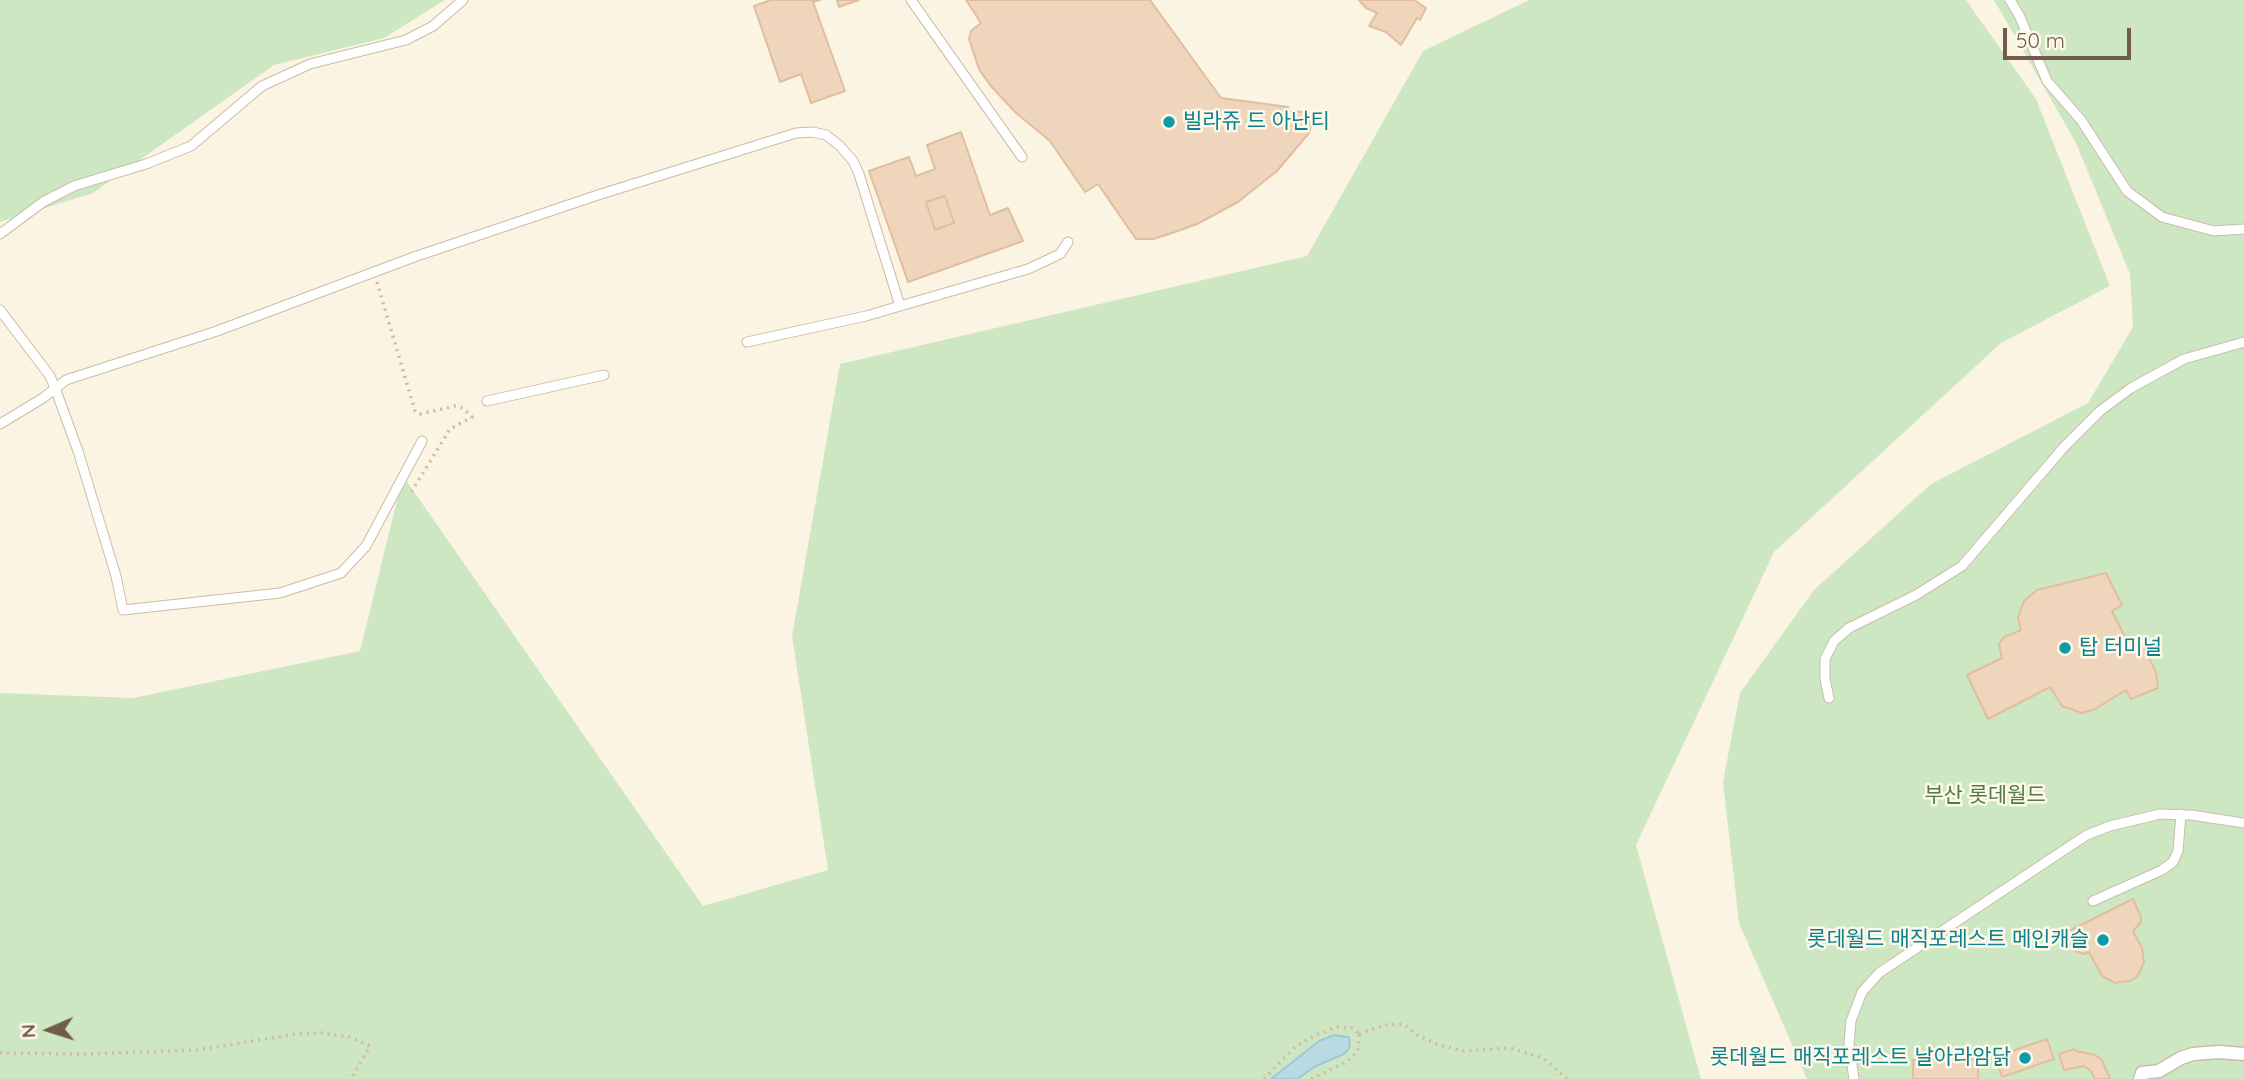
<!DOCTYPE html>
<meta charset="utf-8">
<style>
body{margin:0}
#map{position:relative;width:2244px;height:1079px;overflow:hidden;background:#fbf4e3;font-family:Quicksand,sans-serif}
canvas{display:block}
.north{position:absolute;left:14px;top:995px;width:70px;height:70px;-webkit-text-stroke:5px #fef8e9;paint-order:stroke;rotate:267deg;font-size:19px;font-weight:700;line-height:28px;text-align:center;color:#715c4b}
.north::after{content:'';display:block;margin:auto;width:24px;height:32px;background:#715c4b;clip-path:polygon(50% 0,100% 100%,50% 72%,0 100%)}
.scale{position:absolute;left:2003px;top:28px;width:128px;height:32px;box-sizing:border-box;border:4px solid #715c4b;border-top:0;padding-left:9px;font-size:21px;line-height:24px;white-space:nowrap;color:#715c4b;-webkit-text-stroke:5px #fef8e9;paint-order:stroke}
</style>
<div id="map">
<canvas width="2244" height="1079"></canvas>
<div class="north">N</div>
<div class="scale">50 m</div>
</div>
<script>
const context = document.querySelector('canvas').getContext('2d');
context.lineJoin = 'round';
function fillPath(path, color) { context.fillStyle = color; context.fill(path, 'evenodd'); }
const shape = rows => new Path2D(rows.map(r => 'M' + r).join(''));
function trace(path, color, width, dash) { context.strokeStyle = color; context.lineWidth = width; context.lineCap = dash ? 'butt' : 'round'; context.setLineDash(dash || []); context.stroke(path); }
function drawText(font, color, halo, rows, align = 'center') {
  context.font = font + ' Quicksand,"Noto Sans KR",sans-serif'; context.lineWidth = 5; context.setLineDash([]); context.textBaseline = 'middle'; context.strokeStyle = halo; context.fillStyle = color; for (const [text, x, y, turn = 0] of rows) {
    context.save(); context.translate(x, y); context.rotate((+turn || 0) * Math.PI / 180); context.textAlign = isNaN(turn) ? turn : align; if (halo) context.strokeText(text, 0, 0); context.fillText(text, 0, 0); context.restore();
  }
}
fillPath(shape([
 [0,0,445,0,384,38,274,65,93,193,0,222],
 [1529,0,1966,0,2036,99,2110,286,2001,343,1774,552,1636,845,1701,1079,0,1079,0,693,133,698,360,651,403,476,703,906,828,870,792,636,840,364,1307,256,1423,51],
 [1994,0,2244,0,2244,1079,1807,1079,1739,923,1723,782,1740,693,1814,590,1931,484,2088,403,2133,327,2130,274,2076,143]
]), '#cee7c3');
const water = shape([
 [1334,1035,1349,1037,1350,1047,1344,1054,1316,1066,1297,1079,1271,1079,1319,1041,1334,1035]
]);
fillPath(water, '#b9d9e3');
trace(water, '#a0c7d4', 2);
const building = shape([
 [771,0,820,0,813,2,845,91,811,103,801,74,780,82,754,6,771,0],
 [837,0,859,0,839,7,837,0],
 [966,0,1150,0,1221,98,1288,107,1288,111,1304,112,1309,119,1311,126,1309,133,1277,171,1238,202,1197,224,1175,232,1153,239,1136,239,1098,184,1085,192,1050,141,1016,113,990,85,979,69,969,39,971,31,981,23,966,0],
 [1359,0,1414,0,1426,8,1420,20,1417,18,1401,45,1386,32,1369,26,1377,13,1366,8,1359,0],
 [961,132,990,215,1008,208,1023,241,908,282,869,171,909,157,916,176,935,169,927,145,961,132],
 [945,196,954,223,935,230,926,202,945,196],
 [945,196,954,223,935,230,926,202,945,196],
 [2106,573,2122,605,2112,611,2132,651,2143,646,2156,672,2158,688,2131,699,2126,690,2095,709,2082,713,2062,706,2050,687,1988,719,1967,675,2002,658,1999,644,2004,637,2021,630,2018,618,2024,601,2037,590,2106,573],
 [2133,899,2141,917,2141,922,2133,931,2142,948,2144,963,2137,977,2130,981,2115,983,2102,976,2089,952,2083,954,2073,950,2065,933,2133,899],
 [2047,1039,2054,1059,2002,1077,1995,1057,2047,1039],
 [2074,1049,2076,1051,2095,1055,2102,1060,2110,1079,2095,1079,2091,1071,2084,1066,2064,1070,2059,1054,2074,1049],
 [1978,1059,1978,1079,1913,1079,1913,1060,1978,1059]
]);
fillPath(building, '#eed5bc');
trace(building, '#e0be9e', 2);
const service = shape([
 [911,0,1022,157],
 [2010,0,2020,17,2047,81,2081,120,2127,191,2162,217,2214,231,2244,229],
 [0,234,43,202,74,186,146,164,191,146,262,86,310,64,406,40,433,26,463,0],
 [0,310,50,376,55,388,78,451,116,576,123,610,280,593,341,573,366,546,422,441],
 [747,342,866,316,900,306],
 [487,401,604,375],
 [0,424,43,398,66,380,217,331,414,257,598,195,796,133,813,132,826,135,840,146,853,161,859,174,900,306,1028,269,1060,254,1068,242],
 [1829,698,1825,679,1825,659,1834,641,1849,628,1916,595,1962,566,2064,447,2100,411,2131,388,2184,359,2244,342],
 [2093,901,2162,870,2173,862,2178,851,2181,814],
 [1854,1079,1849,1044,1851,1021,1862,992,1879,973,2067,848,2087,835,2110,826,2160,814,2191,815,2244,823]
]);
const pedestrian = shape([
 [2140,1079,2142,1073,2159,1071,2181,1058,2193,1054,2219,1052,2244,1054]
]);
trace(service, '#cbbcaa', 11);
trace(pedestrian, '#cbbcaa', 15);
trace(shape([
 [377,282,415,411,420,414,455,406,463,408,472,417,450,429,410,494],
 [1359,1034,1384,1025,1404,1024,1415,1034,1439,1045,1464,1051,1510,1048,1543,1058,1567,1079],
 [0,1053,83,1054,197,1050,296,1034,323,1033,350,1037,370,1046,351,1079],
 [1264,1079,1295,1047,1316,1035,1337,1027,1353,1028,1359,1034],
 [1311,1079,1347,1062,1358,1051,1359,1034]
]), '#d3b9a0', 3.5, [2, 5]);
trace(service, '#fff', 9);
trace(pedestrian, '#fff', 12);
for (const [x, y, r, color] of [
 [1169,122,7,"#0f9aa8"],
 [2065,648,7,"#0f9aa8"],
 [2103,940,7,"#0f9aa8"],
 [2025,1058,7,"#0f9aa8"]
]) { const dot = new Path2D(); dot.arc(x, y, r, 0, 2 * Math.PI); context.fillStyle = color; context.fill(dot); trace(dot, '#fef8e9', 2.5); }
drawText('21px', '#0d838f', '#fef8e9', [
 ["빌라쥬 드 아난티",1183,122],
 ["탑 터미널",2079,648],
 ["롯데월드 매직포레스트 메인캐슬",2089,940,"right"],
 ["롯데월드 매직포레스트 날아라암닭",2011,1058,"right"]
], 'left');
drawText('21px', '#517c46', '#fef8e9', [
 ["부산 롯데월드",1985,796]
]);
</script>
